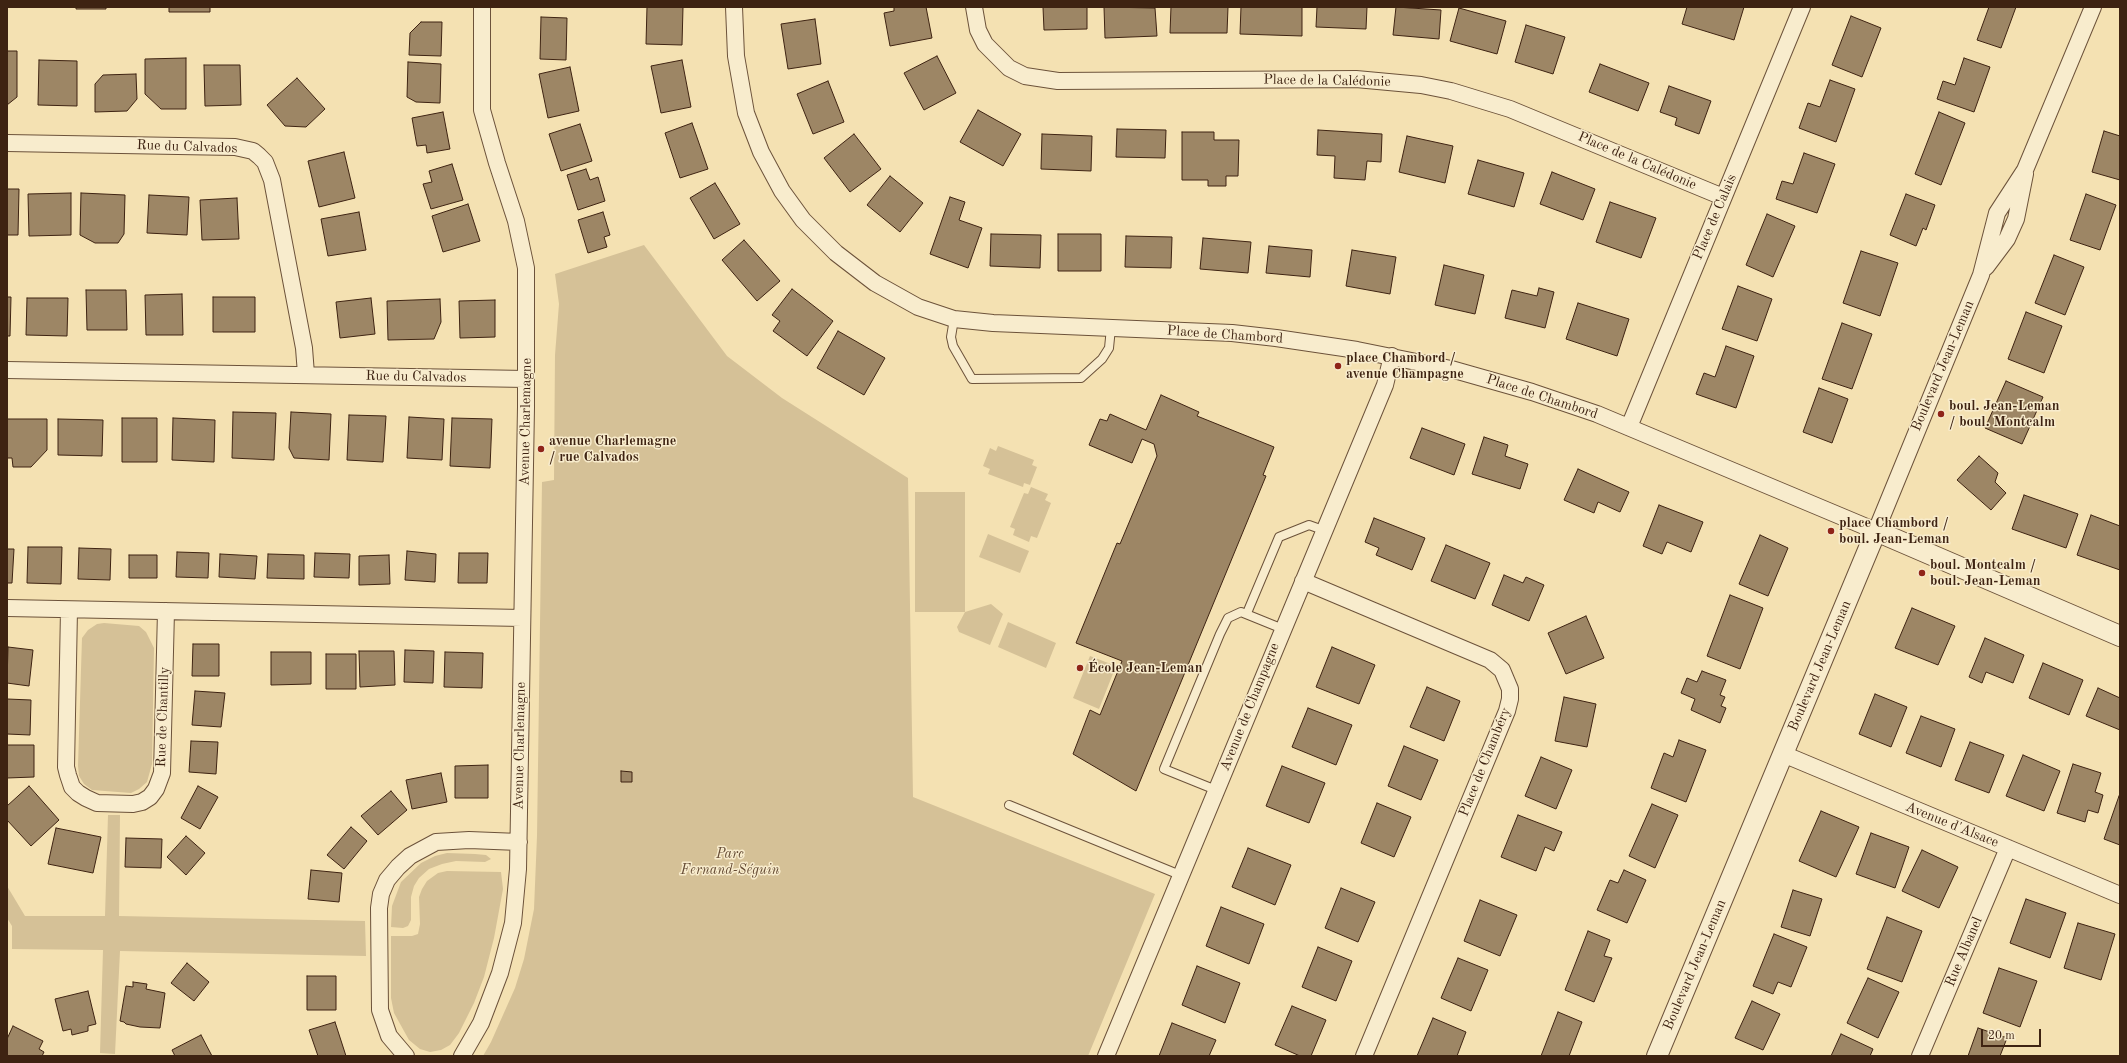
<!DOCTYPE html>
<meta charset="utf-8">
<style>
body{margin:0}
#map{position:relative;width:2127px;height:1063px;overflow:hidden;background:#f4e1b2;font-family:"Old Standard TT",serif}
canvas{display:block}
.frame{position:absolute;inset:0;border:8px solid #3e2312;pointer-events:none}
.scale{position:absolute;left:1981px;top:1029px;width:60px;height:18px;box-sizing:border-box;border:2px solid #3e2312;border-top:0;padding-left:5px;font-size:12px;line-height:14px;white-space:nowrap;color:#3e2312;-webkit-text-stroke:3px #f8eccd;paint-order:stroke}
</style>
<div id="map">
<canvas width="2127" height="1063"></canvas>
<div class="frame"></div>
<div class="scale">20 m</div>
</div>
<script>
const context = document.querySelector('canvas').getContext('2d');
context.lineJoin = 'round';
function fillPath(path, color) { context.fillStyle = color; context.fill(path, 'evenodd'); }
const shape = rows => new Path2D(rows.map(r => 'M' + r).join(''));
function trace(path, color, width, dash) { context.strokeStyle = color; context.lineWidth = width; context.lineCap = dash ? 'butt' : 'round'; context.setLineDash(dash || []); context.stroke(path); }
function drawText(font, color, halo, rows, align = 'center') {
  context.font = font + ' "Old Standard TT",serif'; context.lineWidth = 3; context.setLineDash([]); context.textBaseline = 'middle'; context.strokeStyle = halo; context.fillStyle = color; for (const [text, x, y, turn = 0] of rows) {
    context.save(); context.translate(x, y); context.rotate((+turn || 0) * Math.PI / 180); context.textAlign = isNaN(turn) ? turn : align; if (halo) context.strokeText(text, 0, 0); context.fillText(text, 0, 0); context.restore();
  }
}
fillPath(shape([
 [644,245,727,356,782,398,908,478,913,797,1155,894,1088,1056,483,1056,491,1042,515,988,524,959,534,909,537,836,542,482,554,480,555,355,559,304,555,274],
 [998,446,1034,460,1032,465,1037,467,1030,485,1024,483,1023,487,988,474,990,469,983,466,990,448,996,451],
 [1031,487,1048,494,1045,500,1051,503,1037,538,1031,536,1029,542,1013,535,1015,529,1010,527,1024,493,1028,494],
 [915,492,965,492,965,612,991,604,1003,614,990,645,959,632,957,627,965,612,915,612],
 [988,534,1029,551,1020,573,979,557],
 [1008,622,1056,643,1046,668,998,647],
 [104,623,139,626,146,632,154,648,152,764,147,782,139,789,131,793,92,790,84,784,79,776,78,766,82,638,88,630,97,624],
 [1090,656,1116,666,1099,709,1073,698],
 [108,815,120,815,119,916,365,921,366,956,120,951,115,1054,100,1053,103,950,12,949,12,926,7,918,7,886,25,916,105,916],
 [447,853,475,854,486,855,491,859,485,862,456,861,442,864,429,869,419,878,414,886,411,897,411,920,408,926,403,928,391,927,392,906,401,882,421,863,435,856],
 [447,871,501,872,503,889,494,938,484,977,474,1003,459,1033,450,1045,441,1050,430,1052,420,1049,409,1040,394,1013,391,998,391,936,412,936,418,934,420,924,419,897,422,889,427,881,438,873]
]), '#d5c197');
const building = shape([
 [76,7,106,7,106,9,76,9,76,7],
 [169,7,210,7,210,12,169,12,169,7],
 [647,7,683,7,682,45,646,44,647,7],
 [894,7,926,7,932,38,890,46,884,13,894,11,894,7],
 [1043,7,1087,7,1087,29,1044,30,1043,7],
 [1104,7,1155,8,1157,36,1105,38,1104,7],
 [1171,7,1228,7,1227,33,1170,33,1171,7],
 [1241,7,1302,7,1302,36,1240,34,1241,7],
 [1317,7,1367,7,1366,29,1316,27,1317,7],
 [1396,7,1441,10,1439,39,1393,35,1396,7],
 [1687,7,1744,7,1734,40,1682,24,1687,7],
 [1989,7,2016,7,2001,48,1977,40,1989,7],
 [1459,8,1506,21,1497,54,1450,41,1459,8],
 [1851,16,1881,28,1862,77,1832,65,1851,16],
 [541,17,567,18,566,60,540,59,541,17],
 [815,19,821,64,788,69,781,24,815,19],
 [421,22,442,22,441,56,409,55,410,33,421,22],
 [1526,25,1565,37,1553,74,1515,62,1526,25],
 [7,51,17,51,17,97,7,105,7,51],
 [937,56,956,93,924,110,904,73,937,56],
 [186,58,186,109,161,109,145,94,145,59,186,58],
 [1964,58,1990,67,1974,112,1937,99,1943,81,1955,85,1964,58],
 [39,60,77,61,77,106,38,105,39,60],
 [682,60,691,107,661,113,651,66,682,60],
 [408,62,441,64,440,103,416,102,407,97,408,62],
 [1600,64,1649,83,1638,111,1589,92,1600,64],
 [204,65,240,65,241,105,205,106,204,65],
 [570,67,579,111,548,118,539,74,570,67],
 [136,74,137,99,127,111,95,112,95,84,103,75,136,74],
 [297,78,325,109,306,127,285,126,267,105,297,78],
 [1830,80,1855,89,1836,142,1799,128,1808,103,1820,107,1830,80],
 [828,81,844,122,813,134,797,94,828,81],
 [1669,86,1711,101,1699,134,1675,125,1677,118,1660,112,1669,86],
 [978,110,1021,134,1003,166,960,142,978,110],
 [443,112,450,149,427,153,426,145,417,146,412,118,443,112],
 [1939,112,1965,123,1941,185,1915,174,1939,112],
 [692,123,708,169,680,178,665,133,692,123],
 [580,124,592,161,561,171,549,134,580,124],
 [1117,129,1166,130,1165,158,1116,157,1117,129],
 [1318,130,1382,134,1381,162,1367,161,1365,180,1334,178,1335,156,1317,155,1318,130],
 [2104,131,2120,136,2120,180,2092,172,2104,131],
 [1182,132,1214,132,1214,140,1239,140,1238,176,1226,176,1226,186,1208,186,1208,180,1182,180,1182,132],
 [854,134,881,169,850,192,824,158,854,134],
 [1042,134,1092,136,1091,171,1041,169,1042,134],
 [1407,136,1453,146,1445,183,1399,172,1407,136],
 [344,152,355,198,319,207,308,161,344,152],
 [1804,153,1835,164,1817,213,1776,199,1782,181,1793,184,1804,153],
 [1478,160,1524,173,1514,207,1468,194,1478,160],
 [452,164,463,200,431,209,423,184,432,182,429,171,452,164],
 [586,169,590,180,598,177,605,201,578,210,567,175,586,169],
 [1552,172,1595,189,1583,220,1540,204,1552,172],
 [890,176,923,203,900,232,867,205,890,176],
 [715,183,740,224,714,239,690,198,715,183],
 [7,189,19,189,18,235,7,235,7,189],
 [71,193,71,235,29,236,28,194,71,193],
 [81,193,125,195,124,234,118,243,95,243,80,235,81,193],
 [1906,194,1935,205,1926,230,1923,228,1916,246,1890,235,1906,194],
 [2086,194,2116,205,2100,250,2070,240,2086,194],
 [149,195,189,197,187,235,147,233,149,195],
 [950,197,965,202,959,220,982,228,968,268,930,254,950,197],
 [237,198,239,239,202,240,200,200,237,198],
 [1610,202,1656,218,1641,258,1596,242,1610,202],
 [468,204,480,241,443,252,432,216,468,204],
 [359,212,366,250,328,256,321,219,359,212],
 [603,212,610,235,604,237,607,247,588,253,578,220,603,212],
 [1767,214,1795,226,1773,277,1746,265,1767,214],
 [991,234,1041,235,1040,268,990,266,991,234],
 [1058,234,1101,234,1101,271,1058,271,1058,234],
 [1126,236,1172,237,1171,268,1125,267,1126,236],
 [1203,238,1251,242,1248,273,1200,269,1203,238],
 [744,240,780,281,757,301,722,260,744,240],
 [1269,246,1312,250,1310,277,1266,273,1269,246],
 [1352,250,1396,257,1390,294,1346,286,1352,250],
 [1861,251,1898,263,1880,316,1843,303,1861,251],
 [2054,255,2084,267,2065,315,2035,303,2054,255],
 [1444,265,1484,275,1475,314,1435,305,1444,265],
 [1738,286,1772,299,1757,341,1722,329,1738,286],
 [1539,288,1554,292,1545,328,1505,318,1512,290,1537,296,1539,288],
 [792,289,833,321,807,356,773,331,780,321,772,315,792,289],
 [86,290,126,290,127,330,87,330,86,290],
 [182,294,183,335,146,335,145,295,182,294],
 [7,297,11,297,10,336,7,336,7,297],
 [213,297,255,297,255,332,213,332,213,297],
 [27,298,68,298,67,336,26,335,27,298],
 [371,298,375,334,340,338,336,302,371,298],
 [440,299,441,322,434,339,388,340,387,301,440,299],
 [495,300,495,337,460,338,459,301,495,300],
 [1578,303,1629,319,1617,356,1566,339,1578,303],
 [2026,312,2062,326,2044,373,2008,359,2026,312],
 [1842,323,1872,334,1852,389,1822,379,1842,323],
 [838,331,885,358,864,395,817,368,838,331],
 [1726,346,1754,356,1736,408,1696,394,1704,373,1715,377,1726,346],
 [2006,381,2043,397,2022,444,1985,428,2006,381],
 [1819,388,1848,399,1832,443,1803,432,1819,388],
 [1161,395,1199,412,1197,416,1274,447,1263,475,1266,476,1136,791,1073,754,1090,710,1100,715,1122,661,1076,643,1117,543,1120,544,1157,456,1154,444,1142,439,1132,463,1089,445,1100,419,1107,421,1110,414,1146,430,1161,395],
 [233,412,276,413,274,460,232,458,233,412],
 [291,412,331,414,329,460,294,458,289,448,291,412],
 [349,415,386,416,383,462,347,460,349,415],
 [409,417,444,419,442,460,407,458,409,417],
 [122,418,157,418,157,462,122,462,122,418],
 [173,418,215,420,214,462,172,460,173,418],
 [452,418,492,419,490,468,450,466,452,418],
 [7,419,47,419,47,450,31,467,13,467,12,458,7,458,7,419],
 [58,419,103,420,102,456,58,455,58,419],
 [1422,428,1465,444,1454,475,1410,458,1422,428],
 [1484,437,1508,445,1505,456,1528,464,1520,489,1472,474,1484,437],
 [1979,456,1998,473,1995,482,2006,493,1991,510,1957,480,1979,456],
 [1578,469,1629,492,1620,512,1598,502,1594,513,1564,500,1578,469],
 [2024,495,2078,514,2066,548,2012,529,2024,495],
 [1659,505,1703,522,1691,552,1667,542,1662,554,1643,546,1659,505],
 [2091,515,2120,526,2120,570,2077,555,2091,515],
 [1374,518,1425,538,1412,570,1376,555,1379,548,1365,542,1374,518],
 [1760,535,1788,548,1768,596,1739,584,1760,535],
 [1446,545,1490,563,1475,599,1431,581,1446,545],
 [28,547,62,547,61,584,27,583,28,547],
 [79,548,111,549,110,580,78,579,79,548],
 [7,549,14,549,12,583,7,583,7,549],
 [407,551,436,554,435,582,405,580,407,551],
 [177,552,209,553,208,578,176,577,177,552],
 [315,553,350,554,349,578,314,577,315,553],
 [459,553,488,553,487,583,458,583,459,553],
 [220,554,257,556,255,579,219,577,220,554],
 [268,554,304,555,304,579,267,578,268,554],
 [129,555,157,555,157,578,129,578,129,555],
 [389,555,390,584,359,585,359,556,389,555],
 [1504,575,1523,583,1526,577,1544,585,1529,621,1492,605,1504,575],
 [1730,595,1763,608,1740,669,1707,656,1730,595],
 [1912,608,1955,626,1938,665,1895,648,1912,608],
 [1586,616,1604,658,1566,674,1548,633,1586,616],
 [1985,638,2024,655,2013,683,1986,672,1982,683,1969,677,1985,638],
 [193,644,219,644,219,676,192,676,193,644],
 [8,647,33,650,29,686,7,683,8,647],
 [1332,647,1375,665,1359,704,1316,687,1332,647],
 [405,650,434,651,433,683,404,682,405,650],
 [359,651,394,651,395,685,360,687,359,651],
 [271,652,311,652,311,684,271,685,271,652],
 [445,652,483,653,482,688,444,687,445,652],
 [326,654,356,654,356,689,326,689,326,654],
 [2043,663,2083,680,2069,715,2029,698,2043,663],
 [1702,671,1726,680,1720,695,1725,697,1721,706,1726,708,1720,723,1691,710,1695,699,1681,693,1687,678,1697,682,1702,671],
 [1427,687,1460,701,1444,741,1410,727,1427,687],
 [2098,688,2120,698,2120,730,2086,716,2098,688],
 [195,691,225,693,221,727,192,725,195,691],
 [1875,694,1907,707,1891,747,1859,734,1875,694],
 [1564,697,1596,704,1587,747,1555,741,1564,697],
 [7,699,31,700,30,735,7,734,7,699],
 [1308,708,1352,725,1336,765,1292,747,1308,708],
 [1921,716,1955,729,1941,767,1906,753,1921,716],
 [1679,740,1706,750,1686,802,1651,788,1664,753,1673,757,1679,740],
 [191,741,218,742,216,774,189,772,191,741],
 [1970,742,2004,755,1989,793,1955,780,1970,742],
 [7,745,34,745,34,777,7,778,7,745],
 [1404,746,1438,760,1421,800,1388,786,1404,746],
 [2023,755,2060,771,2044,811,2006,796,2023,755],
 [1541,757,1572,770,1556,809,1525,796,1541,757],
 [2073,764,2101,773,2095,792,2103,795,2098,813,2088,810,2085,822,2057,813,2073,764],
 [488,765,488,798,455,798,455,766,488,765],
 [1282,766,1325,783,1309,823,1266,806,1282,766],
 [621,771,632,772,632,782,621,782,621,771],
 [441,773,447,802,412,809,406,780,441,773],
 [29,786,59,820,31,846,7,820,7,806,29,786],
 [198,786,218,797,200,829,181,818,198,786],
 [391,791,407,810,378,835,361,816,391,791],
 [2119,796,2120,796,2120,845,2104,839,2119,796],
 [1377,803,1411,817,1394,857,1361,843,1377,803],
 [1652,804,1678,815,1655,868,1629,856,1652,804],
 [1821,811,1859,827,1836,877,1799,861,1821,811],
 [1518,815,1562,832,1554,851,1545,847,1536,871,1501,857,1518,815],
 [351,827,367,841,344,869,327,855,351,827],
 [56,828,101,837,93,873,48,864,56,828],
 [1871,833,1909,847,1895,888,1856,874,1871,833],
 [186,836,205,853,186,875,167,857,186,836],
 [126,838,162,839,161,868,125,867,126,838],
 [1248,848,1291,865,1275,905,1232,887,1248,848],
 [1922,850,1958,867,1939,908,1902,891,1922,850],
 [311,870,342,873,339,902,308,899,311,870],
 [1624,870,1646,880,1627,923,1597,910,1610,880,1618,883,1624,870],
 [1341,888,1375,902,1358,942,1325,928,1341,888],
 [1793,890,1822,899,1810,936,1781,927,1793,890],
 [2026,899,2066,913,2050,958,2010,943,2026,899],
 [1480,900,1517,915,1500,956,1464,941,1480,900],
 [1221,907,1264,924,1249,964,1206,946,1221,907],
 [1887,917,1922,931,1902,982,1867,969,1887,917],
 [2078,923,2115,934,2101,980,2064,968,2078,923],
 [1588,931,1610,940,1604,956,1612,958,1594,1002,1565,990,1588,931],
 [1774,934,1807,947,1791,987,1778,982,1773,994,1753,986,1774,934],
 [1318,947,1352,961,1336,1001,1302,987,1318,947],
 [1458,958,1488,970,1471,1011,1441,998,1458,958],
 [187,963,209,982,194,1001,171,983,187,963],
 [1197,966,1240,983,1225,1023,1182,1005,1197,966],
 [1999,968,2037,981,2020,1027,1983,1013,1999,968],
 [307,976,336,976,336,1010,307,1010,307,976],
 [1868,978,1899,992,1878,1038,1847,1023,1868,978],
 [133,982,147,984,146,989,165,993,160,1028,140,1027,126,1024,124,1022,120,1021,126,986,133,987,133,982],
 [88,991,96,1024,88,1026,88,1031,72,1035,71,1029,63,1031,55,999,88,991],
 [1752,1001,1780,1014,1763,1050,1735,1038,1752,1001],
 [1292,1006,1326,1020,1311,1056,1300,1056,1275,1045,1292,1006],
 [1558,1012,1582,1022,1569,1056,1541,1056,1558,1012],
 [1433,1018,1466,1032,1457,1056,1417,1056,1433,1018],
 [335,1022,346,1056,318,1056,309,1030,335,1022],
 [1172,1023,1216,1040,1209,1056,1159,1056,1172,1023],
 [13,1026,43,1041,39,1049,44,1052,42,1056,7,1056,7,1039,13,1026],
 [1978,1028,2007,1038,2000,1056,1968,1056,1978,1028],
 [1841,1034,1873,1049,1870,1056,1831,1056,1841,1034],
 [201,1035,212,1056,175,1056,172,1050,201,1035]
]);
fillPath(building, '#9d8665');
trace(building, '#3e2312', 1);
const service = shape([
 [954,319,951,337,953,346,972,379,1081,378,1102,359,1109,348,1111,328],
 [1247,613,1279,537,1309,525,1323,530],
 [1216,790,1164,769,1220,634,1228,618,1241,612,1283,629],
 [1009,805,1180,875]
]);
const minor = shape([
 [734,7,736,56,746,113,761,152,782,191,803,220,836,253,875,283,918,307,954,319,993,323,1232,333,1276,338,1357,350,1451,369,1532,392,1597,414,1876,531,1981,275,1997,213,2025,170,2093,7],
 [974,7,978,30,985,44,1009,68,1025,76,1058,81,1356,79,1421,85,1451,91,1510,109,1723,197],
 [7,143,235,147,253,151,259,156,265,162,272,180,304,348,306,374],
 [1986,267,2007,239,2016,219,2025,174],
 [7,370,526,379],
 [1629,427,1802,7],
 [1303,581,1490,660,1502,670,1510,689,1510,699,1507,711,1364,1056],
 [7,608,522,618],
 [69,610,66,767,68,775,72,787,78,793,86,798,97,803,133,804,142,802,150,797,156,789,162,773,166,611],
 [1783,754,2120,895],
 [406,1056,389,1036,380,1010,379,908,381,894,387,880,398,867,410,856,436,842,469,840,519,842],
 [462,1056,481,1023,500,973,513,923,518,869,526,407,526,268,516,221,497,163,482,110,482,7],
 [1106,1056,1385,385,1392,356],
 [1920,1056,2008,848]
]);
const tertiary = shape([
 [1657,1056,1876,531,2120,636]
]);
trace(service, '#6c523a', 10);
trace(minor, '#6c523a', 18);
trace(tertiary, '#6c523a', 22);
trace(service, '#f8eccd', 8);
trace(minor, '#f8eccd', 16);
trace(tertiary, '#f8eccd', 20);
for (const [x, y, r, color] of [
 [1338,366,4,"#8f2418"],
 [1941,414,4,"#8f2418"],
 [541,449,4,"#8f2418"],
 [1831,531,4,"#8f2418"],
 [1922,573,4,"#8f2418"],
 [1080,668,4,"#8f2418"]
]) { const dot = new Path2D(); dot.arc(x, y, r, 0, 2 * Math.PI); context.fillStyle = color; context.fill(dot); trace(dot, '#f8eccd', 1.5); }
drawText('14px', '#3e2312', '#f8eccd', [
 ["Place de la Calédonie",1327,81,1],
 ["Rue du Calvados",187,147,2],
 ["Place de la Calédonie",1637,161,23],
 ["Place de Calais",1715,217,-67],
 ["Place de Chambord",1225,335,4],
 ["Boulevard Jean-Leman",1943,366,-67],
 ["Rue du Calvados",416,377,1],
 ["Place de Chambord",1542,397,18],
 ["Avenue Charlemagne",526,422,-89],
 ["Boulevard Jean-Leman",1820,666,-67],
 ["Avenue de Champagne",1250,707,-68],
 ["Rue de Chantilly",163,717,-88],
 ["Avenue Charlemagne",520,746,-89],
 ["Place de Chambéry",1485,762,-68],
 ["Avenue d'Alsace",1952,825,22],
 ["Rue Albanel",1964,952,-67],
 ["Boulevard Jean-Leman",1695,965,-67]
]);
drawText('bold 14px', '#3e2312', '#f8eccd', [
 ["place Chambord /",1346,358],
 ["avenue Champagne",1346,374],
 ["boul. Jean-Leman",1949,406],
 ["/ boul. Montcalm",1949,422],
 ["avenue Charlemagne",549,441],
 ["/ rue Calvados",549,457],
 ["place Chambord /",1839,523],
 ["boul. Jean-Leman",1839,539],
 ["boul. Montcalm /",1930,565],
 ["boul. Jean-Leman",1930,581],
 ["École Jean-Leman",1088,668]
], 'left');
drawText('italic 14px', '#644a33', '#f8eccd', [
 ["Parc",730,854],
 ["Fernand-Séguin",730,870]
]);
</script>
